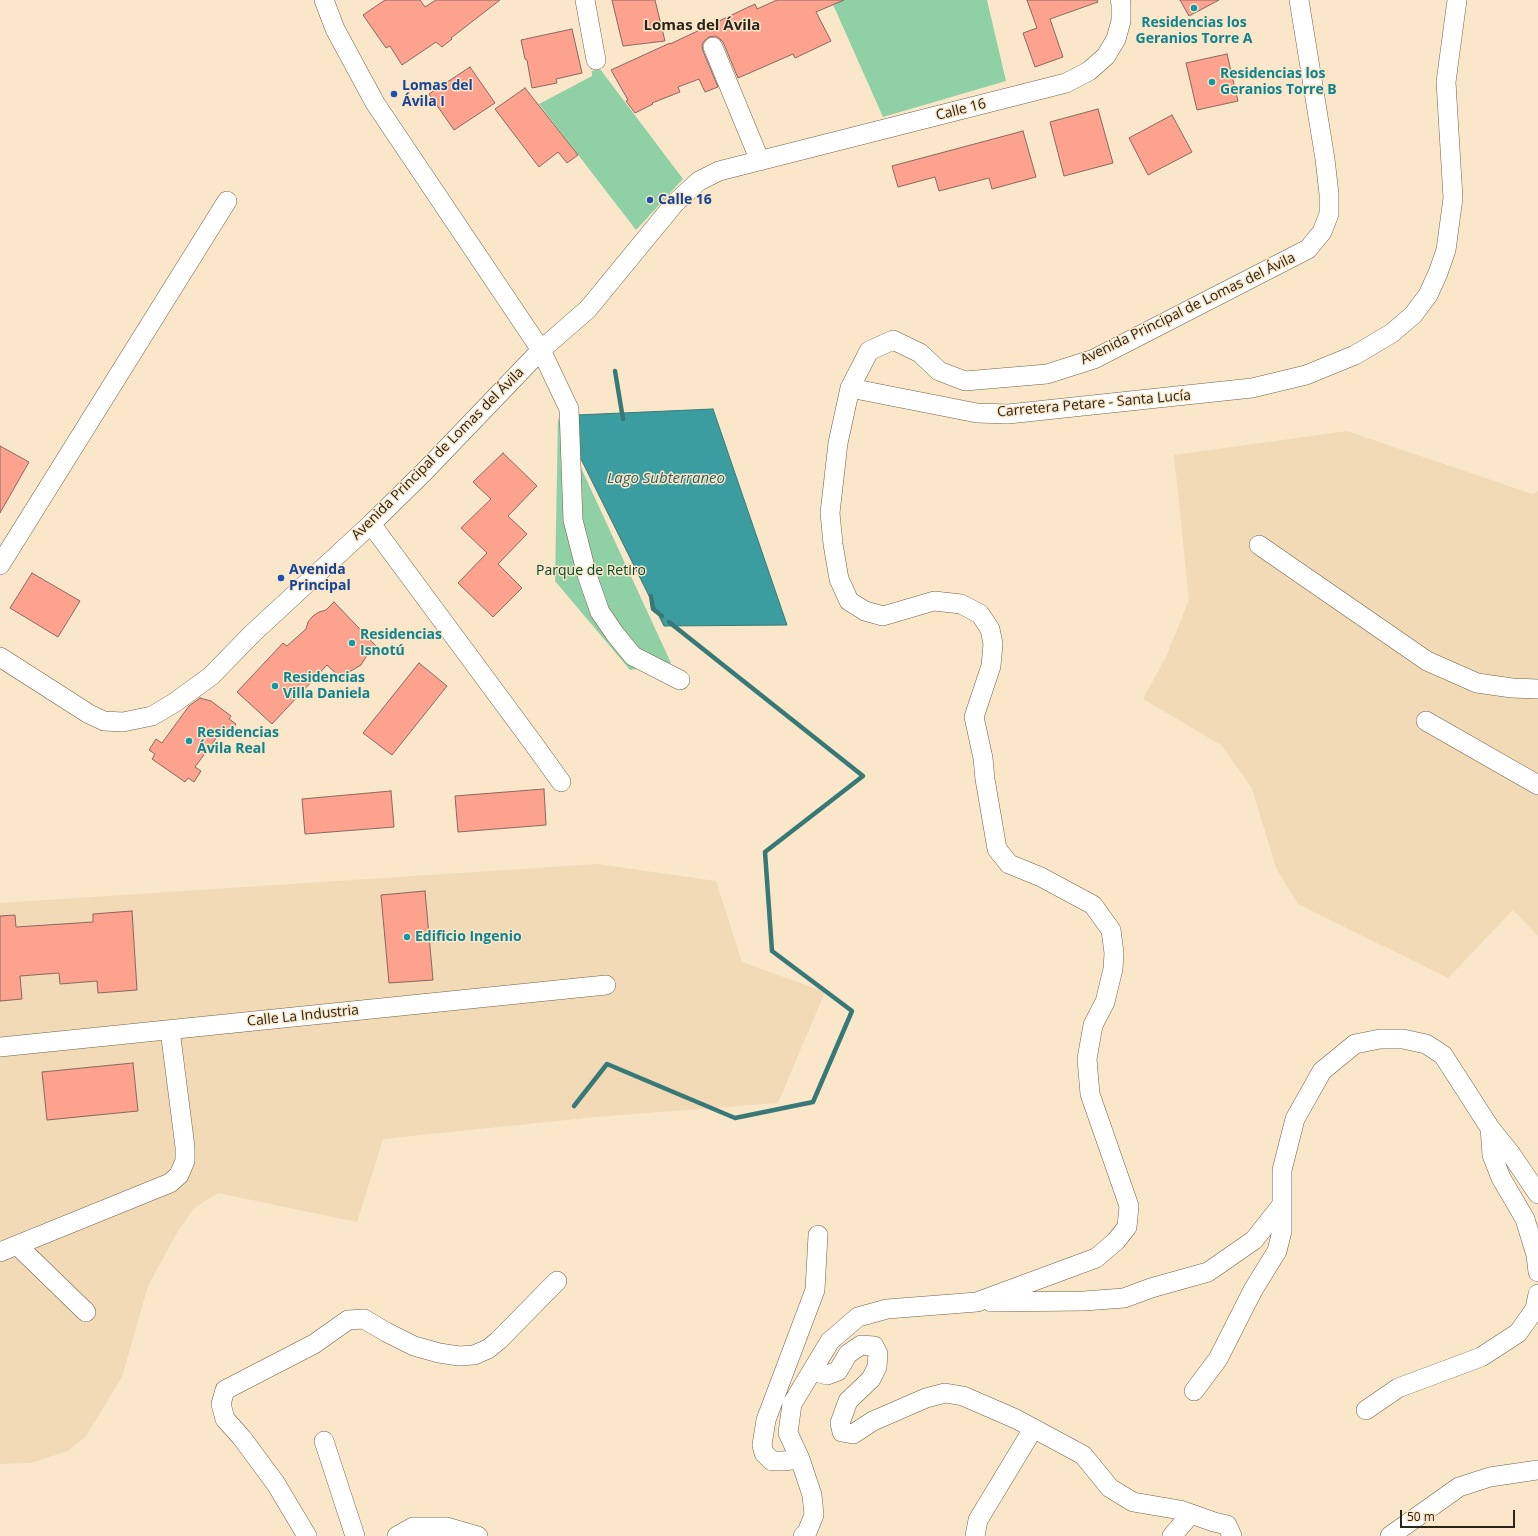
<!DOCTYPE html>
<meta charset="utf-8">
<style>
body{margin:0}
#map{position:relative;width:1538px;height:1536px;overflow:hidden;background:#fae7c9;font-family:"Open Sans",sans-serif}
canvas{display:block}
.scale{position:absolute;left:1400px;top:1510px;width:115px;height:18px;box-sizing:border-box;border:2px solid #2b2418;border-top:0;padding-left:5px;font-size:12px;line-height:14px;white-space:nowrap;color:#2b2418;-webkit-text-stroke:3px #fae7c9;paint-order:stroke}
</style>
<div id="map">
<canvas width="1538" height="1536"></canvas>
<div class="scale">50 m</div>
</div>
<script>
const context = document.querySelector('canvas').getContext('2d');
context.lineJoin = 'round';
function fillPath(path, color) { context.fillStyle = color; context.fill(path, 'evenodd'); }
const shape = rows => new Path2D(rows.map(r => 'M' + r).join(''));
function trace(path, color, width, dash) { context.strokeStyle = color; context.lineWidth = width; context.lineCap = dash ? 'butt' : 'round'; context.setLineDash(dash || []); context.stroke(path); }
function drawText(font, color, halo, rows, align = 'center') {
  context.font = font + ' "Open Sans",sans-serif'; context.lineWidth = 3; context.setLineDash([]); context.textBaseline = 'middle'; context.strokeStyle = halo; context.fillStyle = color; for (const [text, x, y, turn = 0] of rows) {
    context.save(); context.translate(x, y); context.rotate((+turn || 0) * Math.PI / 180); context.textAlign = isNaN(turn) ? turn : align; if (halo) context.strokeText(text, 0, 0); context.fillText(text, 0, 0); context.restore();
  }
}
fillPath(shape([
 [1347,431,1532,494,1538,491,1538,936,1513,910,1448,978,1298,904,1276,868,1252,788,1221,745,1143,699,1166,657,1189,600,1174,455],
 [597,864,716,881,742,962,825,992,778,1103,595,1117,383,1139,357,1222,218,1193,194,1208,178,1231,148,1286,122,1377,86,1436,68,1451,30,1463,0,1464,0,903]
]), '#f1dab5');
fillPath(shape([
 [831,0,987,0,1006,81,883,117],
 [600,69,683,179,636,230,539,104,592,76,592,71],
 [558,418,671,663,630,670,555,581]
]), '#8fd1a5');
const water = shape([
 [713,409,787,625,664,626,578,453,577,415,713,409]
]);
fillPath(water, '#3c9da0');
trace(water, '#377977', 1);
trace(shape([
 [615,371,623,419],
 [651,596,653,609,662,616],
 [574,1106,607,1064,735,1118,813,1102,852,1011,772,951,765,852,863,776,669,622]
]), '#377977', 4.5);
const building = shape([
 [385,0,420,0,425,7,436,0,500,0,451,38,452,39,442,47,436,42,402,65,390,46,386,48,363,15,385,0],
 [612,0,655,0,665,41,623,46,612,0],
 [777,0,844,0,816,12,831,41,795,58,793,54,738,78,723,42,719,38,715,36,709,37,704,41,702,45,703,51,718,87,705,92,699,79,678,87,680,92,652,103,653,104,635,113,626,101,628,100,611,70,670,43,670,44,755,4,757,9,777,0],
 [1027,0,1097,0,1098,2,1050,19,1063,57,1035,67,1023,33,1037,28,1027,0],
 [1180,0,1219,0,1189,16,1180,0],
 [572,29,582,73,556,79,557,83,532,88,527,60,525,59,521,40,572,29],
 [1227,54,1238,101,1197,110,1186,63,1227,54],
 [470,67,495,103,454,130,429,94,470,67],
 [525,88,578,155,567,163,558,152,539,167,495,109,525,88],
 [1098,109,1113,163,1064,176,1050,122,1098,109],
 [1172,115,1192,152,1148,175,1129,138,1172,115],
 [1023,131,1036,177,992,189,989,178,939,191,935,177,898,187,892,166,1023,131],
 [0,446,29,462,0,513,0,446],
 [503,453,537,486,508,516,527,534,498,564,522,588,493,617,458,583,487,553,461,528,491,499,473,482,503,453],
 [32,573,80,601,58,637,10,608,32,573],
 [334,602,376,646,368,654,361,665,349,672,342,679,327,665,272,724,237,692,283,643,287,646,306,629,308,622,313,616,319,612,326,610,334,602],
 [419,663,447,686,392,755,363,733,419,663],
 [200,698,211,701,231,716,229,719,236,724,228,735,222,730,195,767,201,771,194,782,188,778,185,782,152,759,155,754,149,750,156,739,162,743,189,706,200,698],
 [544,789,546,825,458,832,455,796,544,789],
 [391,791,394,827,305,834,302,799,391,791],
 [425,891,433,980,389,983,381,895,425,891],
 [132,911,137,990,98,993,97,981,60,984,59,973,20,976,22,999,0,1001,0,916,15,915,16,927,93,922,93,914,132,911],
 [133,1063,138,1111,47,1120,42,1072,133,1063]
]);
fillPath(building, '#fca28e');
trace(building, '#896860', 1);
const minor = shape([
 [324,0,335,29,375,103,541,350,569,409,573,520,587,575,600,612,615,634,633,656,680,680],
 [585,0,596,60],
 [713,47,760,161],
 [850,388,977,413,1008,414,1252,388,1306,375,1355,355,1392,333,1413,315,1428,295,1438,273,1446,250,1453,198,1446,82,1457,0],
 [371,524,533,743,561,782],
 [1259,545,1427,661,1477,683,1512,688,1538,689],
 [0,565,227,201],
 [0,657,89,714,104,721,123,722,152,716,174,703,211,676,253,633,371,524,424,472,541,350,588,309,675,203,699,181,719,171,1066,83,1089,71,1106,56,1116,39,1121,21,1121,3,1120,0],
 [1426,721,1538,785],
 [0,1047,606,985],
 [1490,1128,1492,1155,1501,1178,1525,1219,1536,1255,1538,1272],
 [17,1245,86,1312],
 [0,1252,170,1183,179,1175,185,1161,185,1147,170,1030],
 [991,1302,1084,1301,1124,1298,1151,1288,1208,1272,1254,1240,1281,1206],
 [813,1371,827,1375,838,1371,848,1354,861,1345,874,1346,878,1354,877,1367,871,1379,848,1401,840,1423,842,1432,853,1434,873,1421,926,1398,945,1393,963,1396,1016,1419,1083,1455,1110,1488,1133,1502,1180,1510,1214,1522,1227,1525,1232,1536],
 [1194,1391,1218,1359,1253,1290,1277,1251,1282,1231,1282,1170,1295,1119,1322,1071,1355,1044,1380,1039,1403,1039,1426,1044,1443,1055,1490,1128,1511,1154,1538,1194],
 [1366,1410,1398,1388,1481,1357,1518,1333,1535,1309,1538,1294],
 [324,1441,355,1536],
 [800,1459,783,1461,772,1461,764,1453,762,1445,766,1420,815,1290,818,1235],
 [307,1536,276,1484,242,1438,225,1419,221,1404,225,1390,314,1344,348,1320,364,1319,386,1332,414,1346,439,1353,459,1356,474,1355,488,1349,499,1340,557,1281],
 [397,1536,413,1527,447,1527,478,1536],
 [803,1536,807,1532,814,1515,812,1495,800,1459,788,1433,792,1404,830,1341,858,1317,887,1309,977,1302,1096,1258,1116,1241,1127,1227,1129,1206,1090,1094,1087,1059,1093,1025,1105,1002,1113,969,1114,953,1111,930,1093,905,1041,877,1009,864,997,849,985,779,983,758,974,717,991,666,993,644,990,629,980,614,961,604,934,601,883,616,865,611,849,601,839,579,833,544,830,513,838,443,850,388,869,351,893,340,920,353,939,371,965,381,1047,374,1094,359,1308,249,1322,232,1329,214,1329,194,1325,159,1299,0],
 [975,1536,978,1520,1033,1429],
 [1172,1536,1190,1515],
 [1390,1536,1459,1487,1490,1477,1538,1470]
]);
trace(minor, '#716146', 20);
trace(minor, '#fff', 19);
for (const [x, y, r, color] of [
 [1194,8,4,"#0f9aa8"],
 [1212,82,4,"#0f9aa8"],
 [394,94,4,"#1a4fb4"],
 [650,200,4,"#1a4fb4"],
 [281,578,4,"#1a4fb4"],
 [352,643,4,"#0f9aa8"],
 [275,686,4,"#0f9aa8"],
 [189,741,4,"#0f9aa8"],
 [407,937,4,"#0f9aa8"]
]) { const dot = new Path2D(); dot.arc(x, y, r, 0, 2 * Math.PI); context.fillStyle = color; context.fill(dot); trace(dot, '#fae7c9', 1.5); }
drawText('bold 14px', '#0d838f', '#fae7c9', [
 ["Residencias los",1194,23,"center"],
 ["Geranios Torre A",1194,39,"center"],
 ["Residencias los",1220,74],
 ["Geranios Torre B",1220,90],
 ["Residencias",360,635],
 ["Isnotú",360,651],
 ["Residencias",283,678],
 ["Villa Daniela",283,694],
 ["Residencias",197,733],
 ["Ávila Real",197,749],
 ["Edificio Ingenio",415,937]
], 'left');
drawText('bold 14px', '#164399', '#fae7c9', [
 ["Lomas del",402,86],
 ["Ávila I",402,102],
 ["Calle 16",658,200],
 ["Avenida",289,570],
 ["Principal",289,586]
], 'left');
drawText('14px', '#2b2418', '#fae7c9', [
 ["Calle 16",961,110,-14],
 ["Avenida Principal de Lomas del Ávila",1188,309,-26],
 ["Carretera Petare - Santa Lucía",1094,404,-5],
 ["Avenida Principal de Lomas del Ávila",438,454,-45],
 ["Calle La Industria",303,1016,-6]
]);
drawText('14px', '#034726', '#fae7c9', [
 ["Parque de Retiro",591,571]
]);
drawText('bold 15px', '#2b2418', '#fae7c9', [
 ["Lomas del Ávila",702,26]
]);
drawText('italic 15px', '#295e60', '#fae7c9', [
 ["Lago Subterraneo",666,479]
]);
</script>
